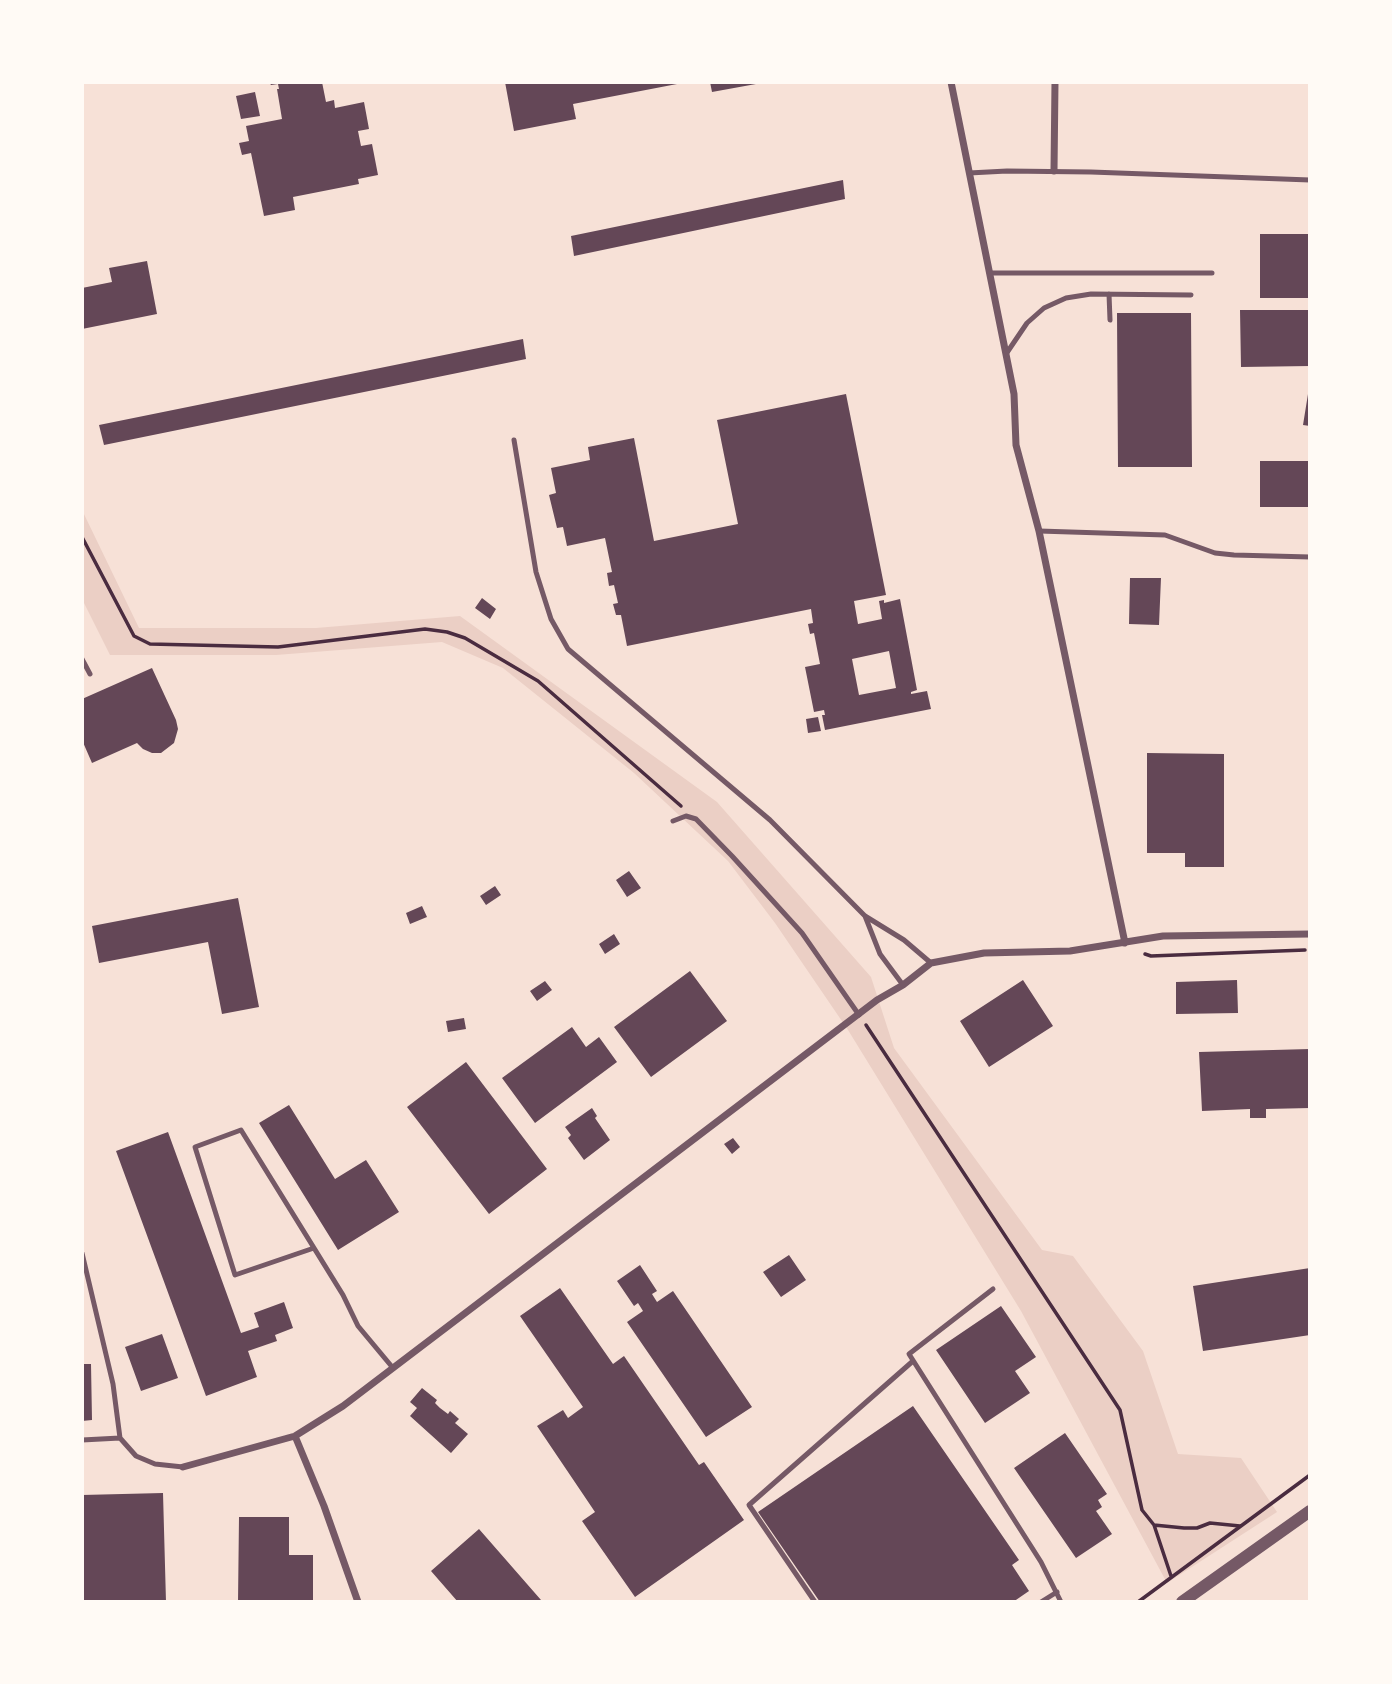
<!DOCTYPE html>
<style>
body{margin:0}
#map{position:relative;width:1392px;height:1684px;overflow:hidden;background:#f7e1d7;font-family:Karla,sans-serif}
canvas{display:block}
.frame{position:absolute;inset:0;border:84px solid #fffaf5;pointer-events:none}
</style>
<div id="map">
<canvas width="1392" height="1684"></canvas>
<div class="frame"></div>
</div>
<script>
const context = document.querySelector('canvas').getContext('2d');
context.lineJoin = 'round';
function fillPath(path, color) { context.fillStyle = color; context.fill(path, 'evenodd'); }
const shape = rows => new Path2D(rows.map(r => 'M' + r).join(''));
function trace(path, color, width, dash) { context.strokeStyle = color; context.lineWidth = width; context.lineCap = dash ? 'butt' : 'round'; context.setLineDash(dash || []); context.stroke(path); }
fillPath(shape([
 [82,510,139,628,316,628,460,616,717,802,871,977,894,1048,1042,1250,1073,1256,1143,1351,1178,1454,1241,1458,1277,1512,1167,1583,1021,1311,848,1030,775,923,728,861,634,773,503,668,442,642,276,655,110,655,82,599]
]), '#ebcfc5');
fillPath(shape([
 [269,82,322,82,326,102,334,100,335,108,364,102,369,129,358,131,361,146,372,144,378,175,358,179,359,184,293,197,295,210,264,216,251,153,242,155,239,143,249,141,246,126,282,119,277,89,279,89,278,84,271,85],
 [505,82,676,82,677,84,573,104,576,119,514,131],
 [710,82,756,82,756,84,712,92],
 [255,92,260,116,241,119,236,96],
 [843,180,845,199,574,256,571,236],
 [1260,234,1310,234,1310,298,1260,298],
 [147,261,157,314,82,329,82,288,112,282,109,268],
 [1240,310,1310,310,1310,366,1241,367],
 [1117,313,1191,313,1192,467,1118,467],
 [523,339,526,359,104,445,99,425],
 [846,394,886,595,854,601,858,624,882,619,879,601,884,600,884,603,900,599,917,690,911,692,911,694,927,691,931,709,825,730,822,715,825,715,824,710,814,712,805,667,820,664,814,633,810,634,808,624,813,623,811,609,627,646,621,615,616,615,613,604,618,603,614,585,609,586,607,573,612,572,605,538,567,546,563,527,557,528,549,495,556,493,551,468,590,460,588,447,634,438,654,541,738,524,717,420],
 [889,651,896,688,859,695,852,659],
 [1308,394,1310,394,1310,426,1303,425],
 [1260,461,1310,461,1310,507,1260,507],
 [1130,578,1161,578,1159,625,1129,624],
 [482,598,496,609,490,619,475,608],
 [152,668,176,720,178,729,174,743,161,753,152,753,143,749,137,743,92,763,82,740,82,699],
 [818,717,821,731,808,733,806,719],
 [1147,753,1224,754,1224,867,1185,867,1185,853,1147,853],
 [629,871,641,888,627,897,616,880],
 [495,886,501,895,486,905,480,896],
 [238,898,259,1007,222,1014,208,942,99,963,92,926],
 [422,906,427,917,410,924,406,913],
 [614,934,620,944,605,954,599,944],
 [690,971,727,1021,651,1077,614,1027],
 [1023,980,1053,1026,989,1067,960,1021],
 [1237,980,1238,1013,1176,1014,1176,982],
 [545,981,552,990,537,1001,530,991],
 [464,1018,466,1029,448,1032,446,1021],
 [572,1027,586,1047,599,1037,617,1062,535,1123,502,1078],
 [1310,1049,1310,1108,1266,1109,1266,1118,1250,1118,1250,1109,1202,1111,1199,1052],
 [466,1062,547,1169,489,1214,407,1107],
 [289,1105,335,1179,366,1160,399,1212,338,1250,259,1123],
 [592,1108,597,1116,595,1118,610,1140,584,1160,568,1138,571,1135,565,1127],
 [168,1132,241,1333,259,1327,254,1313,284,1302,293,1328,275,1335,277,1341,248,1351,257,1377,206,1396,116,1151],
 [733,1138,740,1147,732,1154,724,1144],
 [789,1255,806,1280,781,1297,763,1272],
 [640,1265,657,1291,652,1294,657,1302,673,1291,752,1407,706,1437,627,1322,643,1311,638,1303,634,1306,617,1281],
 [1310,1268,1310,1335,1203,1351,1193,1286],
 [560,1288,613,1364,624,1356,699,1465,704,1462,744,1520,635,1597,582,1521,595,1512,537,1426,563,1410,568,1418,583,1407,520,1316],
 [1001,1306,1036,1357,1015,1371,1030,1393,985,1423,936,1350],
 [162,1334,178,1378,141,1391,125,1347],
 [82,1364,91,1364,92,1420,82,1421],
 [422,1388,437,1400,435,1403,440,1408,448,1414,450,1411,459,1419,455,1423,468,1434,451,1453,410,1416,417,1408,410,1402],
 [913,1406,1019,1560,1012,1565,1029,1591,1013,1602,820,1602,758,1512],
 [1065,1433,1107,1494,1098,1500,1102,1507,1096,1511,1112,1534,1076,1558,1014,1468],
 [163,1493,166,1602,82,1602,82,1495],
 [239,1517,289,1517,289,1555,313,1555,313,1602,238,1602],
 [479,1529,541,1600,539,1602,458,1602,431,1571]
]), '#644757');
trace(shape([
 [82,537,134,636,150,644,278,647,425,629,447,632,465,638,538,681,681,806],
 [1145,954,1151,956,1305,950],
 [866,1025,1120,1410,1142,1510,1154,1525,1184,1528,1197,1528,1210,1523,1240,1526],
 [1154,1525,1171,1576],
 [1138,1602,1310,1475]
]), '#4a2c40', 3.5);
trace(shape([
 [969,173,1007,171,1091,172,1310,180],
 [990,273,1212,273],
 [1109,294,1110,320],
 [1006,354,1027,323,1044,308,1066,298,1091,294,1191,295],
 [514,440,536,572,551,619,568,649,770,820,865,916,904,940,931,963],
 [1039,531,1165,535,1215,553,1234,555,1310,557],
 [82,659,90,674],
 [673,821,686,816,696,819,732,856,802,933,859,1015],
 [865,916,880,954,903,985],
 [314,1248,235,1275,195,1147,241,1130,314,1248,343,1295,358,1326,393,1368],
 [82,1253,113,1384,120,1438,136,1456,155,1464,183,1467],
 [993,1289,909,1354,1041,1562,1061,1602],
 [82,1440,120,1438],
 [815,1602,749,1505,913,1361],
 [1041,1602,1057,1592]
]), '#755966', 5);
trace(shape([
 [951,82,1014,394,1016,445,1039,531,1125,943],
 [1054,171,1055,82],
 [295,1436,324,1506,358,1602],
 [183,1467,295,1436,343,1406,877,1000,903,985,931,963,984,953,1070,951,1163,936,1310,934]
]), '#755966', 7);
trace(shape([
 [1182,1602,1310,1511]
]), '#755966', 12);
</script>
